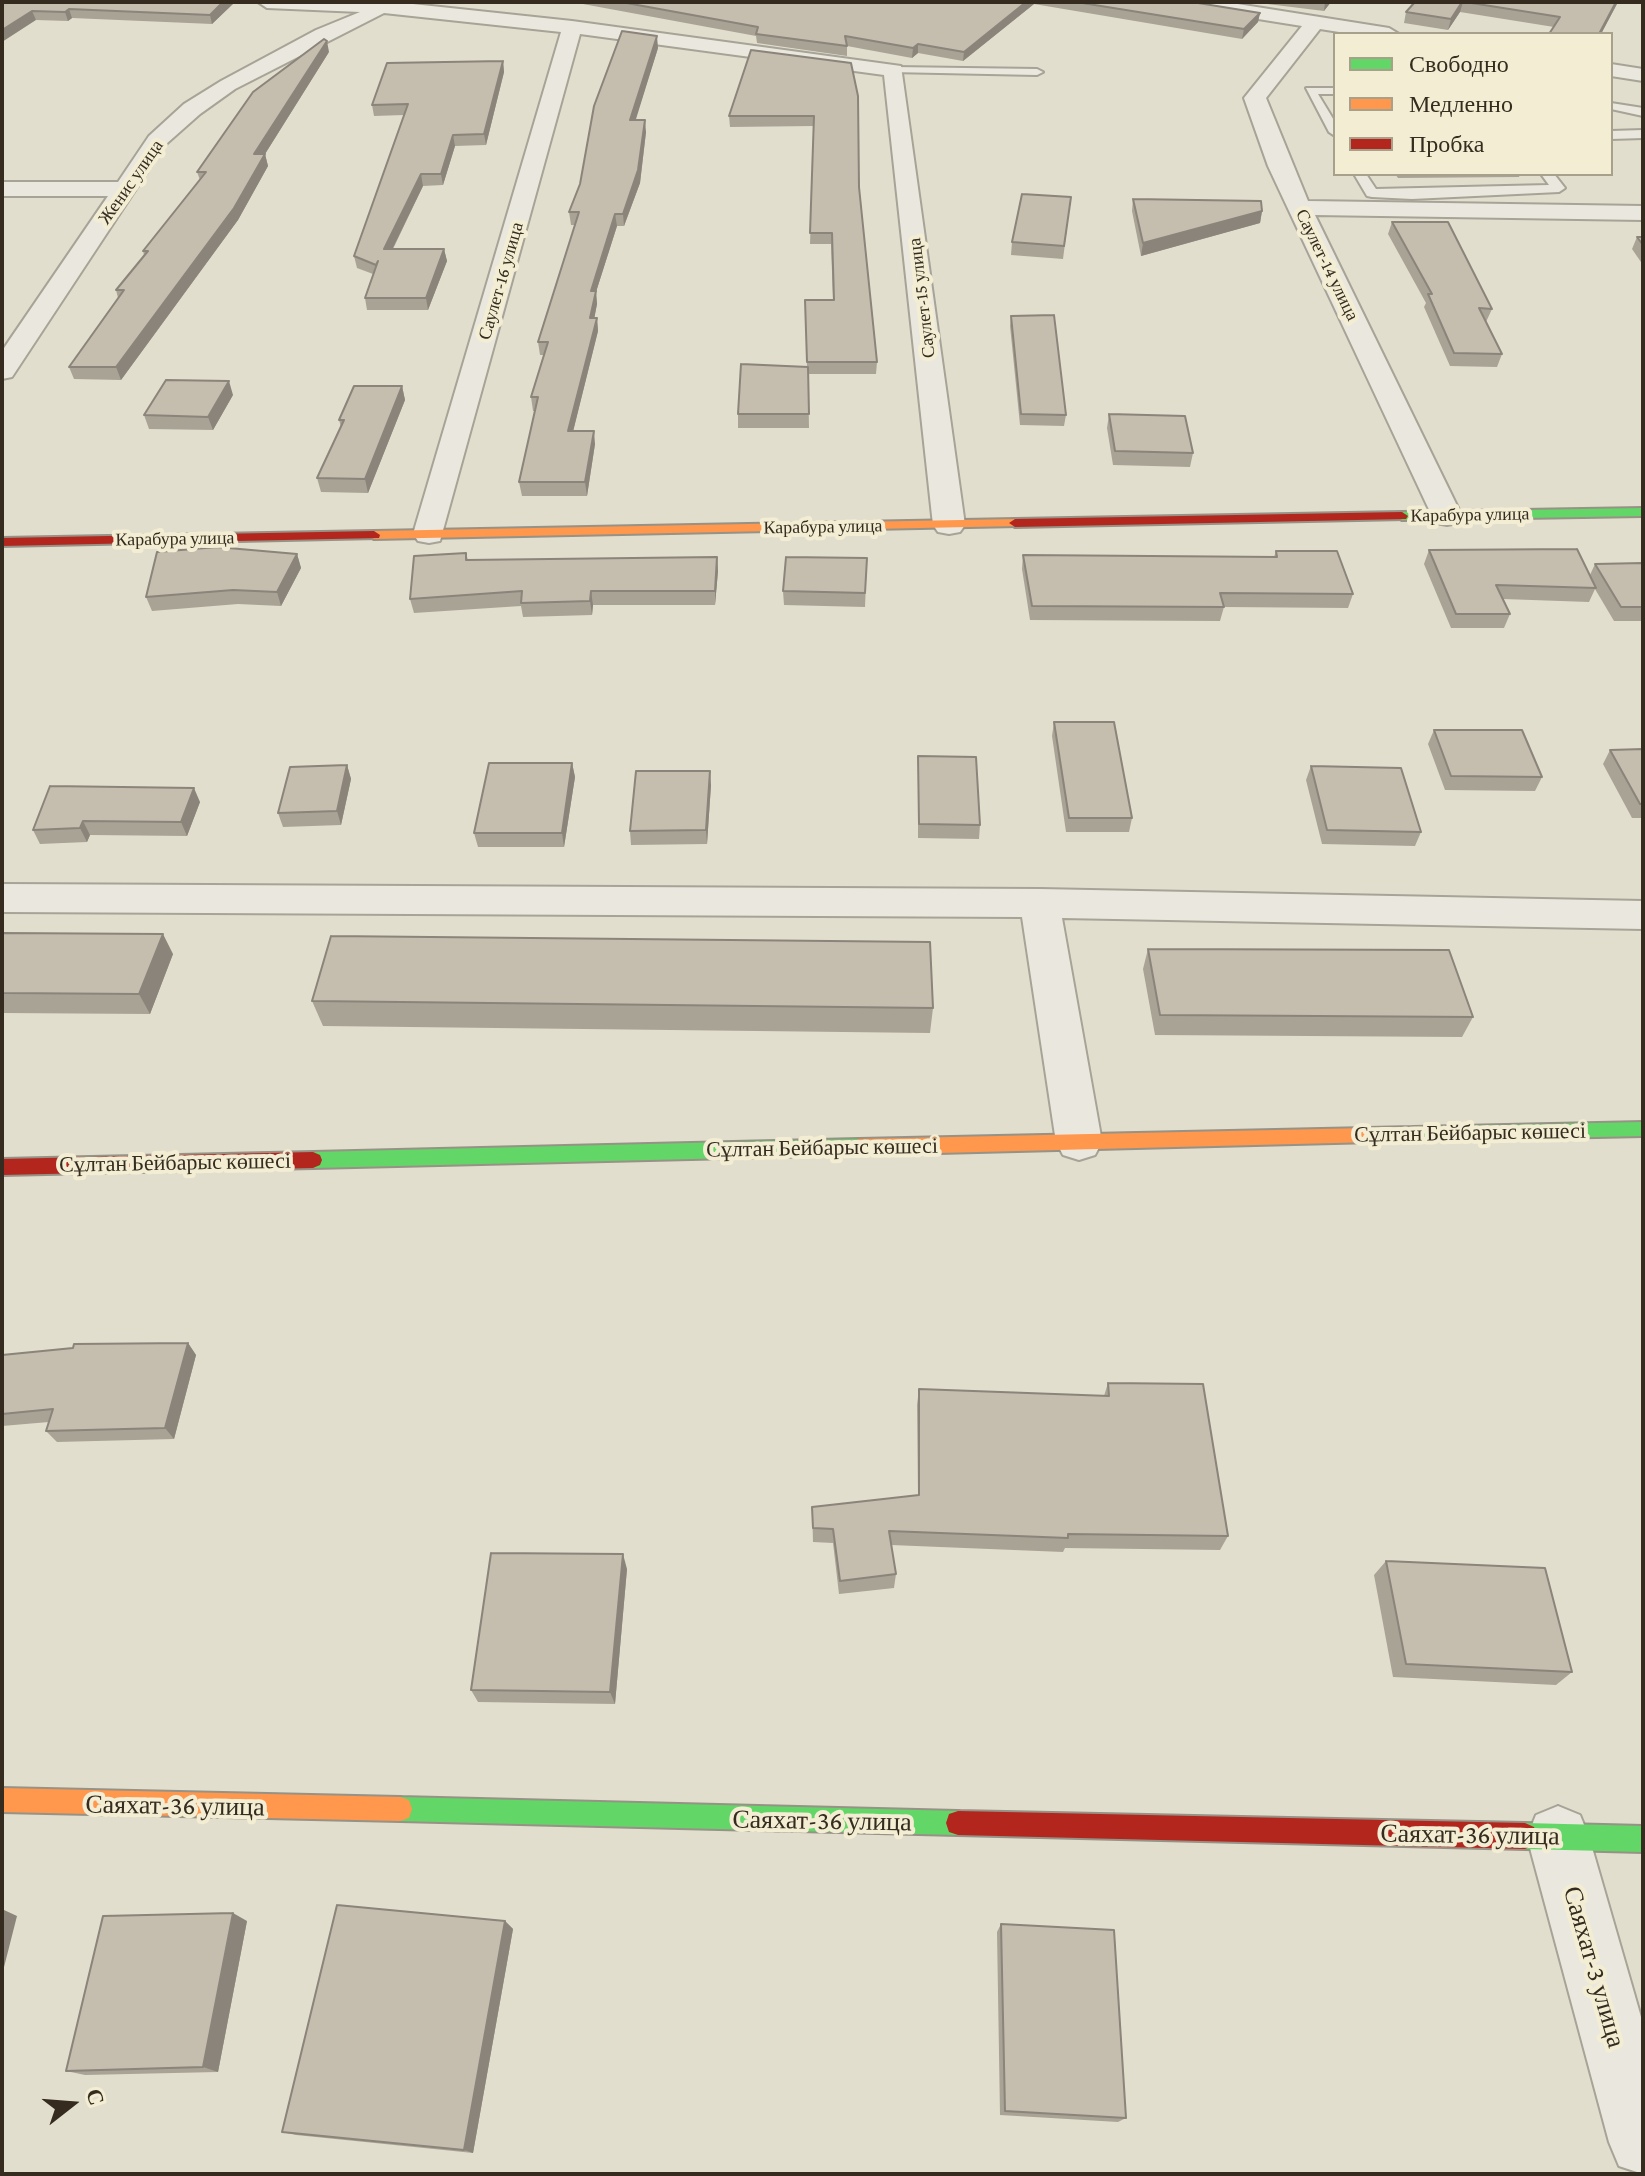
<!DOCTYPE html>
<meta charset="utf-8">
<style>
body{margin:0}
#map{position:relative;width:1645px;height:2176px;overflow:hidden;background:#e2decd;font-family:"Crimson Pro",serif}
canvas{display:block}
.frame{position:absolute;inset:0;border:4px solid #352c1f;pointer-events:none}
.legend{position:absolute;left:1333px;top:32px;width:280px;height:144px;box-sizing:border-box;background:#f3edd3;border:2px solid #a7a08b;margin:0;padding:10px 14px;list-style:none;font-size:24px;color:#352c1f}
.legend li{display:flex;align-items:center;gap:16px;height:40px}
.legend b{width:40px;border:2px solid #a7a08b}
.north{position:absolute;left:32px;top:2064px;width:80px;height:80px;-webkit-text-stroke:6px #f3edd3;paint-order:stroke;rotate:73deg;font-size:22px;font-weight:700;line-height:32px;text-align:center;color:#352c1f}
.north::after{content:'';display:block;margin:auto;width:28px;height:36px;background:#352c1f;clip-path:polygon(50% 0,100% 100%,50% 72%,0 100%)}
</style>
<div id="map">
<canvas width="1645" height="2176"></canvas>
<div class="frame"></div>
<ul class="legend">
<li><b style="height:10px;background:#63d668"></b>Свободно</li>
<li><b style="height:10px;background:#ff974d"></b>Медленно</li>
<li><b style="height:10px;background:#b3261e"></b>Пробка</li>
</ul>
<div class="north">С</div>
</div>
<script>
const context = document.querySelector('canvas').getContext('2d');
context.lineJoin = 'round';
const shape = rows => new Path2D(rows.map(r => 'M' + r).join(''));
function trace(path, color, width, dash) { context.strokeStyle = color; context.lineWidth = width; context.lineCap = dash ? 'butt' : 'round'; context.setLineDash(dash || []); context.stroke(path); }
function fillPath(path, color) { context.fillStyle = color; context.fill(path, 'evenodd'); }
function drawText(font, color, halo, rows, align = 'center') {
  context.font = font + ' "Crimson Pro",serif'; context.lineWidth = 8; context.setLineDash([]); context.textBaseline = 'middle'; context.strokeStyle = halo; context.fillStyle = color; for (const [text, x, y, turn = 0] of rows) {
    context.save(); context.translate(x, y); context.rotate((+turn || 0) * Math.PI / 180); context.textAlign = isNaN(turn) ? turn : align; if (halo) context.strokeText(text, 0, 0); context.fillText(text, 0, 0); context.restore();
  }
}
const lane = shape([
 [894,67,1037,69,1043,72,1037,75,890,72,894,67],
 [1306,88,1335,88,1335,94,1318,94,1335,122,1335,136,1329,132,1306,88],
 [1611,103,1643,108,1643,116,1611,109,1611,103],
 [1643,130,1643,138,1611,139,1611,131,1643,130],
 [1354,174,1366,174,1376,189,1549,185,1541,174,1554,174,1565,188,1559,192,1412,199,1372,197,1367,196,1354,174]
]);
const street = shape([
 [258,2,394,2,572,21,901,66,965,525,960,532,949,534,938,532,933,525,884,75,580,34,440,541,429,543,418,541,413,534,561,32,384,13,235,89,200,114,165,145,12,377,2,379,2,351,108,196,2,196,2,182,118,182,149,136,184,104,221,81,316,30,360,12,267,8,258,2],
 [1180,2,1225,2,1389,28,1399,34,1352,34,1320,29,1266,98,1308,201,1643,206,1643,220,1315,215,1462,516,1458,523,1447,525,1436,523,1432,516,1268,166,1244,98,1302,26,1189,8,1180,2],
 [1611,64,1643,69,1643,81,1611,76,1611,64],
 [2,884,1040,889,1643,901,1643,929,1062,918,1102,1142,1095,1155,1079,1160,1063,1155,1056,1142,1022,917,2,912,2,884],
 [1558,1806,1580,1815,1589,1837,1643,2024,1643,2174,1619,2166,1609,2142,1527,1837,1536,1815,1558,1806]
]);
const fast = shape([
 [1643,508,1643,516,1402,520,1396,516,1402,512,1643,508],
 [1643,1122,1643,1136,1414,1141,1407,1139,1405,1134,1407,1129,1414,1127,1643,1122],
 [859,1139,866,1142,868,1147,866,1152,859,1155,313,1168,306,1165,304,1160,306,1155,313,1152,859,1139],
 [400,1797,958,1811,967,1814,970,1823,967,1832,958,1835,400,1821,391,1818,388,1809,391,1800,400,1797],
 [1525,1823,1643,1826,1643,1852,1525,1849,1516,1845,1512,1836,1516,1827,1525,1823]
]);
const slow = shape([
 [1015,519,1021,523,1019,526,374,539,368,535,374,531,1015,519],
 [1414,1127,1421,1129,1423,1134,1421,1139,1414,1141,859,1155,852,1152,850,1147,852,1142,859,1139,1414,1127],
 [2,1788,400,1797,409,1800,412,1809,409,1818,400,1821,2,1812,2,1788]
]);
const jam = shape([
 [1402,512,1408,516,1406,519,1015,527,1009,523,1015,519,1402,512],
 [374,531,380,535,379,538,2,546,2,538,374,531],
 [313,1152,320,1155,322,1160,320,1165,313,1168,2,1175,2,1159,313,1152],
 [958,1811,1525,1823,1534,1827,1538,1836,1534,1845,1525,1849,958,1835,949,1832,946,1823,949,1814,958,1811]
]);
trace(lane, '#a7a396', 4);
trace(street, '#a7a396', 4);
trace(fast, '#979286', 4);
trace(slow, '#979286', 4);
trace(jam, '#979286', 4);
fillPath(lane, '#eae8de');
fillPath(street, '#eae8de');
fillPath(fast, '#63d668');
fillPath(slow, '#ff974d');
fillPath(jam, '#b3261e');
fillPath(shape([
 [2,2,235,2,212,24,72,18,68,21,36,20],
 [572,2,1192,2,1260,13,1258,22,1242,39,1034,4,963,61,918,53,912,58,847,46,847,56,757,43,756,36],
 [1251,2,1331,2,1324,11],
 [1415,2,1618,2,1601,34,1549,34,1554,27,1460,12,1448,30,1404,23,1406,12],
 [658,48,635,120,646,132,640,183,624,226,617,226,596,292,597,304,594,318,597,318,598,331,573,431,595,444,587,496,522,496,519,482,535,411,533,411,531,397,544,355,540,355,538,342,575,225,571,225,569,212],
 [329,52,265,154,268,166,238,220,121,380,74,379,69,367,118,298,116,290,144,255,143,251,200,180,197,172],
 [503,61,504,72,486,145,455,146,443,185,423,186,393,249,444,249,447,261,428,310,367,310,365,298,373,274,357,268,354,256,404,115,374,116,372,105],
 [851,63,859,187,877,362,876,374,808,374,809,428,738,428,738,414,807,367,805,300,833,300,831,244,810,244,814,126,730,127,729,116],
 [1395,174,1520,174,1519,177,1398,178],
 [1071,197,1063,259,1011,255,1012,242],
 [1133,199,1262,211,1260,223,1141,256,1132,211],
 [1392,222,1492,309,1486,322,1502,354,1497,367,1450,366,1424,307,1426,303,1388,234],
 [1637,237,1643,237,1643,265,1632,249],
 [1011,316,1066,415,1064,426,1020,425,1010,326],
 [402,386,405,400,368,493,321,492,317,478,341,427,339,420],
 [233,395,213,430,149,429,144,415],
 [1109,414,1193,453,1190,467,1113,465,1107,428],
 [1429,550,1590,575,1595,564,1643,563,1643,621,1614,621,1595,589,1589,602,1503,599,1510,614,1504,628,1451,628,1424,564],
 [1276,551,1353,594,1348,608,1224,607,1220,621,1030,620,1022,569,1023,555,1274,557],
 [466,553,468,560,717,557,718,571,715,605,593,605,592,615,523,617,521,606,414,613,410,599],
 [297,554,301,568,281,606,238,604,152,611,146,597],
 [867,558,865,607,784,605,783,591],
 [1054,722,1132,818,1129,832,1066,832,1052,736],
 [1434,730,1542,777,1535,791,1445,790,1428,744],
 [1643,749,1643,818,1632,818,1603,764,1610,750],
 [918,756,980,825,979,839,918,838],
 [572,763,575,777,564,847,478,847,474,833],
 [347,765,351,779,341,825,283,827,278,813],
 [1311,766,1421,832,1415,846,1322,844,1306,780],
 [711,785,707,844,631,845,630,831],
 [50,786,200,802,187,836,90,835,87,842,40,844,33,830],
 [2,933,173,954,150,1014,2,1013],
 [1148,949,1473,1017,1462,1037,1155,1035,1143,969],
 [312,1001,933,1008,930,1033,323,1026],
 [188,1343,196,1355,174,1439,57,1442,46,1431,49,1422,2,1426,2,1355],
 [1108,1383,1228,1536,1220,1550,1065,1548,1063,1552,891,1545,896,1574,894,1588,839,1594,833,1543,813,1542,812,1507,918,1495,917,1405,919,1389,1104,1396],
 [1386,1561,1572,1672,1556,1685,1393,1677,1374,1575],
 [627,1569,615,1704,478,1702,471,1690],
 [247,1921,218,2072,85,2075,66,2071],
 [505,1921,513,1929,473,2153,296,2135,282,2132],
 [1001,1924,1126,2118,1118,2122,1000,2115,997,1932]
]), '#a9a396');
fillPath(shape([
 [223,2,235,2,212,24,210,15],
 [1026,2,1034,2,1034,4,963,61,964,52],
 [1325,2,1331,2,1324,11],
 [1463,2,1460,12,1448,30,1451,19],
 [1616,2,1618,2,1601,34,1599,34],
 [69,9,72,18,68,21,65,12],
 [32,11,36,20,2,42,2,30],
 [1260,13,1258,22,1242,39,1244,29],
 [657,36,658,48,632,132,630,120],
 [327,41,329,52,265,154,268,166,238,220,121,380,116,367],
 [918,44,918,53,912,58,913,48],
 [503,61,504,72,486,145,484,134],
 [645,120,646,132,640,183,624,226,623,214],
 [453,135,455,146,443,185,441,174],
 [421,174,423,186,387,260,384,249],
 [1262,211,1260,223,1141,256,1143,243],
 [615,214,617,226,596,292,597,304,592,331,590,318,591,291],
 [444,249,447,261,428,310,426,298],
 [597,318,598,331,570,444,568,431],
 [229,381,233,395,213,430,208,417],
 [402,386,405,400,368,493,365,479],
 [594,431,595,444,587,496,585,482],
 [297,554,301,568,281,606,277,592],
 [717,557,718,571,715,605,715,591],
 [591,591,593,605,592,615,590,601],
 [572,763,575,777,564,847,562,833],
 [347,765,351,779,341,825,337,811],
 [710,771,711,785,707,844,706,830],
 [194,788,200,802,187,836,181,822],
 [83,821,90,835,87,842,80,828],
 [163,934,173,954,150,1014,139,994],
 [188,1343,196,1355,174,1439,165,1428],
 [623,1554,627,1569,615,1704,610,1692],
 [4,1910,17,1916,2,1975,2,1917],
 [233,1913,247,1921,218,2072,203,2067],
 [505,1921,513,1929,473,2153,464,2150]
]), '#8a847a');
const building = shape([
 [2,2,223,2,210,15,69,9,65,12,32,11,2,30,2,2],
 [621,2,1026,2,964,52,918,44,913,48,845,36,847,46,756,34,758,27,621,2],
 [1076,2,1192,2,1260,13,1244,29,1076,2],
 [1415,2,1462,2,1451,19,1406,12,1415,2],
 [1465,2,1616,2,1599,34,1549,34,1560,17,1465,2],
 [622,31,657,36,630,120,645,120,638,170,623,214,615,214,591,291,596,291,590,318,597,318,568,431,594,431,585,482,519,482,538,397,531,397,548,342,538,342,579,212,569,212,580,184,594,106,622,31],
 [324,39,327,41,254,154,265,154,234,208,116,367,69,367,124,290,116,290,148,251,143,251,206,172,197,172,253,92,324,39],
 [751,50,851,63,858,96,859,187,877,362,807,362,805,300,834,300,832,233,810,233,814,116,729,116,751,50],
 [503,61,484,134,453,135,441,174,421,174,384,249,444,249,426,298,365,298,378,261,376,265,354,256,408,104,372,105,387,63,503,61],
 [1022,194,1071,197,1064,246,1012,242,1022,194],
 [1133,199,1261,201,1262,211,1143,243,1133,199],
 [1392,222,1448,222,1492,309,1479,308,1502,354,1454,353,1428,294,1432,294,1392,222],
 [1637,237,1643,237,1643,245,1637,237],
 [1054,315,1066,415,1021,414,1011,316,1054,315],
 [741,364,808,367,809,414,738,414,741,364],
 [166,380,229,381,208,417,144,415,166,380],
 [354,386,402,386,365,479,317,478,344,420,339,420,354,386],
 [1109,414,1185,416,1193,453,1115,451,1109,414],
 [217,547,297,554,277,592,233,590,146,597,157,552,217,547],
 [1577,549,1596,588,1496,585,1510,614,1456,614,1429,550,1577,549],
 [1276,551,1337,551,1353,594,1220,593,1224,607,1032,606,1023,555,1277,557,1276,551],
 [466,553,466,560,717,557,715,591,591,591,590,601,521,603,522,591,410,599,414,556,466,553],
 [786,557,867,558,865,593,783,591,786,557],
 [1643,563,1643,607,1621,607,1595,564,1643,563],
 [1054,722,1114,722,1132,818,1069,818,1054,722],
 [1434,730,1522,730,1542,777,1451,776,1434,730],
 [1643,749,1643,804,1640,804,1610,750,1643,749],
 [918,756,976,757,980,825,919,824,918,756],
 [489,763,572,763,562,833,474,833,489,763],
 [347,765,337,811,278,813,290,767,347,765],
 [1311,766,1401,768,1421,832,1327,830,1311,766],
 [636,771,710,771,706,830,630,831,636,771],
 [50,786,194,788,181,822,83,821,80,828,33,830,50,786],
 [2,933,163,934,139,994,2,993,2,933],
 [331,936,930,942,933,1008,312,1001,331,936],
 [1148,949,1449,950,1473,1017,1160,1015,1148,949],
 [188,1343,165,1428,46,1431,53,1409,2,1414,2,1355,73,1348,74,1344,188,1343],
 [1108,1383,1203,1384,1228,1536,1068,1534,1068,1538,889,1531,896,1574,840,1581,833,1529,813,1528,812,1507,919,1495,919,1389,1109,1396,1108,1383],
 [491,1553,623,1554,610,1692,471,1690,491,1553],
 [1386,1561,1545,1568,1572,1672,1406,1664,1386,1561],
 [337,1905,505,1921,464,2150,282,2132,337,1905],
 [233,1913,203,2067,66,2071,103,1916,233,1913],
 [1001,1924,1114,1930,1126,2118,1005,2111,1001,1924]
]);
fillPath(building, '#c5bdae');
trace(building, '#8a847a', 2);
drawText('18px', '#352c1f', '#f3edd3', [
 ["Женис улица",131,182,-55],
 ["Саулет-14 улица",1327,265,64],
 ["Саулет-16 улица",501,281,-74],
 ["Саулет-15 улица",922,298,-97],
 ["Карабура улица",1470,515,-1],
 ["Карабура улица",823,527,-1],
 ["Карабура улица",175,539,-1]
]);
drawText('22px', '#352c1f', '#f3edd3', [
 ["Сұлтан Бейбарыс көшесі",1470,1133,-1],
 ["Сұлтан Бейбарыс көшесі",822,1148,-1],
 ["Сұлтан Бейбарыс көшесі",175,1163,-1]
]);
drawText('26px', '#352c1f', '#f3edd3', [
 ["Саяхат-36 улица",175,1806,1],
 ["Саяхат-36 улица",822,1821,1],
 ["Саяхат-36 улица",1470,1835,1],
 ["Саяхат-3 улица",1594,1967,74]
]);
</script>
